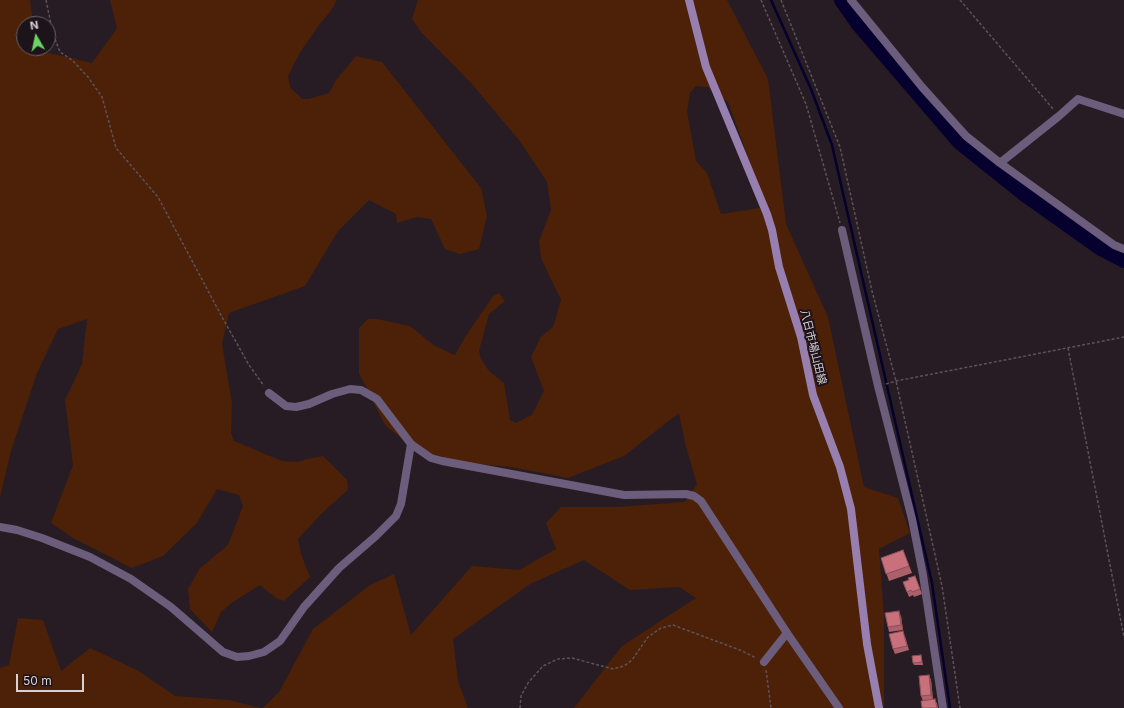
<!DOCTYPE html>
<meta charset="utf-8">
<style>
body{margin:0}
#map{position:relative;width:1124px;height:708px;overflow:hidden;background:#271c23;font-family:Inter,sans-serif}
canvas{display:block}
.north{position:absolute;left:16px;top:16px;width:40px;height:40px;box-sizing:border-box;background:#1d131a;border:1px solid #675f64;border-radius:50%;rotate:351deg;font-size:11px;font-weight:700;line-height:16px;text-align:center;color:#d7d0d4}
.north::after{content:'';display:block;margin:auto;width:14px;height:18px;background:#69d464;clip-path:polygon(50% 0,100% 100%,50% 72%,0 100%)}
.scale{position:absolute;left:16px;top:674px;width:68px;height:18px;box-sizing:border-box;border:2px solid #d7d0d4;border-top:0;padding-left:5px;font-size:12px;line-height:14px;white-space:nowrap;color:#d7d0d4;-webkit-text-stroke:3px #1d131a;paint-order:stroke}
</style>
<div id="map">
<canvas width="1124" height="708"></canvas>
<div class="north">N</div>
<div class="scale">50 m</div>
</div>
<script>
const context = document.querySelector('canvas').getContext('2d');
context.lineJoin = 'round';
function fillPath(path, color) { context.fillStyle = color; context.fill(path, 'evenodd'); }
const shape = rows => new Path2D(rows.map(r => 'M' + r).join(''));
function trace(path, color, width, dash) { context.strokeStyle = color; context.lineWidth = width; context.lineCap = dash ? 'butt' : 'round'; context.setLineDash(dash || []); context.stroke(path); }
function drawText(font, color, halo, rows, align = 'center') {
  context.font = font + ' Inter,"Noto Sans JP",sans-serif'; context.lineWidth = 4; context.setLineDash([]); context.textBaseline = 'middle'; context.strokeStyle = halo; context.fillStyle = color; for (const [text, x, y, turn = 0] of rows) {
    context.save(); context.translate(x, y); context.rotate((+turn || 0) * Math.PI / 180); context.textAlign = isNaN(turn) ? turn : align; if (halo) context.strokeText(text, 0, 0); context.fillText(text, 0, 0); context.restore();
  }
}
fillPath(shape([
 [0,0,30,0,33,24,24,24,24,48,36,48,36,50,92,63,117,28,110,0,337,0,330,12,319,25,299,54,288,76,290,87,302,99,309,99,329,93,336,80,356,56,382,62,481,188,487,216,479,249,460,254,445,249,431,219,417,217,397,223,396,214,369,200,338,231,305,286,229,313,222,344,232,403,231,433,234,441,282,461,297,462,307,459,323,456,347,480,348,490,322,513,298,539,301,554,310,577,284,601,276,598,260,585,233,602,221,612,212,632,190,609,188,589,200,568,228,545,243,506,239,495,217,489,197,523,163,556,132,568,73,538,51,523,73,465,65,400,82,364,87,319,58,329,37,373,11,451,0,497],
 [418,0,727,0,768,79,786,224,828,317,864,487,898,498,910,533,879,549,884,617,884,708,574,708,622,646,696,598,679,587,630,590,584,560,530,584,453,639,458,681,468,708,263,708,279,692,313,629,370,585,394,574,411,635,472,566,519,570,556,549,546,523,561,507,617,507,685,502,697,484,686,447,679,413,624,456,568,478,511,467,426,459,385,425,359,373,359,328,368,319,377,319,410,326,435,346,455,355,465,337,493,296,499,293,505,301,489,314,479,351,481,359,489,371,504,383,510,420,516,423,532,415,544,391,531,357,541,337,553,327,561,300,541,258,539,241,551,210,547,182,519,140,471,83,421,32,412,19],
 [696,86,707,87,728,102,766,207,721,214,707,173,696,161,687,111,690,93],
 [18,618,43,620,61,671,90,648,137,670,175,696,229,700,261,708,0,708,0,668,9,665]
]), '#4d2008');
trace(shape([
 [771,0,811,89,832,145,932,583,950,708]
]), '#05002e', 2.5);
trace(shape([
 [842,0,858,23,960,142,1025,194,1101,248,1124,260]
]), '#05002e', 16);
trace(shape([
 [46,0,53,34,60,52,72,60,88,77,102,97,116,148,158,197,222,317,249,365,264,386],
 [761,0,806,104,840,223],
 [781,0,840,147,872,291,896,381,942,586,960,708],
 [960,0,1054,110],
 [1068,348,1124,637],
 [886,384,896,381,1124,337],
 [766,670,771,708],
 [520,708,521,696,528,683,543,666,558,659,572,658,613,669,624,666,632,660,648,637,661,628,673,625,740,650,756,658]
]), '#5c5258', 1.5, [3, 2]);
trace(shape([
 [851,0,922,87,966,136,1000,163,1114,245,1124,249],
 [1000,163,1059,116,1078,99,1124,114],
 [842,230,878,386,912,519,923,575,943,708],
 [269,393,286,406,296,407,309,404,332,394,350,389,361,390,377,399,411,444,431,458,442,461,624,495,686,494,694,496,701,501,787,633,839,708],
 [0,527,17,530,42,538,90,557,131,579,171,607,223,652,237,657,249,656,264,652,280,641,304,607,339,568,376,536,396,516,401,504,411,444],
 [764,662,787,633]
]), '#6b5d7b', 8);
trace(shape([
 [689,0,706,67,767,214,772,230,779,267,801,337,813,395,840,467,851,509,867,644,879,708]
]), '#977faf', 8);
fillPath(shape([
 [903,550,912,573,889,581,881,558],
 [915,576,922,594,914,597,913,595,909,597,903,582,909,580],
 [901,616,903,630,889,632,888,627],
 [905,636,909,650,895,654,893,649],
 [921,655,923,665,914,665,913,663],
 [929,675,931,680,933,699,937,703,938,708,922,708,923,701,921,696]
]), '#ac606b');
fillPath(shape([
 [899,611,901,616,903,630,901,625],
 [929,675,931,680,933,700,931,695]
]), '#8c4e57');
const building = shape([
 [903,550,909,566,886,574,881,558,903,550],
 [915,576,920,589,912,592,911,590,907,592,903,582,909,580,908,578,915,576],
 [899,611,901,625,888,627,885,613,899,611],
 [903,631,907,646,893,649,889,634,903,631],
 [921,655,922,662,913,663,912,656,921,655],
 [929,675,931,695,921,696,919,676,929,675],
 [935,699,937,708,922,708,921,701,935,699]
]);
fillPath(building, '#c8707c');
trace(building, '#8c4e57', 1);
drawText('11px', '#d7d0d4', '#1d131a', [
 ["八日市場山田線",813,347,76]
]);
</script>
